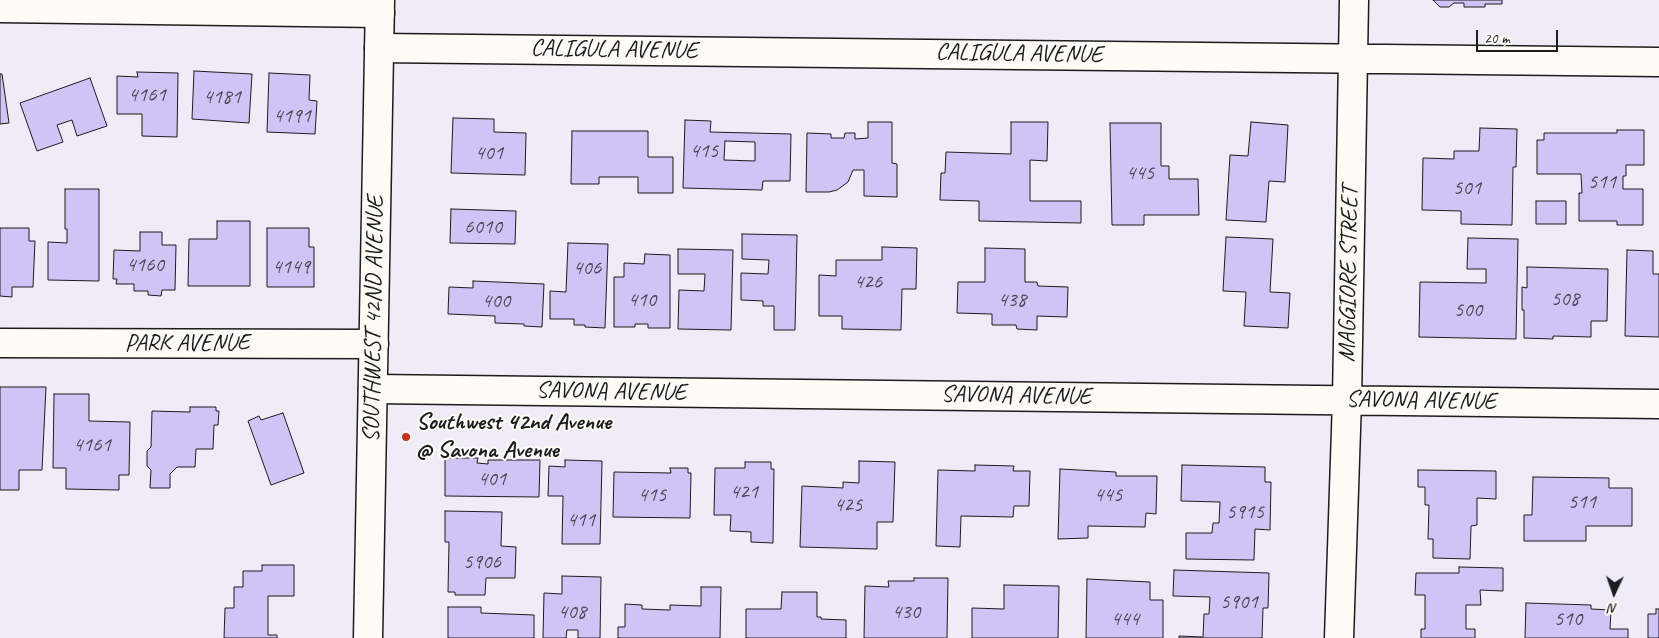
<!DOCTYPE html>
<style>
body{margin:0}
#map{position:relative;width:1659px;height:638px;overflow:hidden;background:#efebf7;font-family:Caveat,sans-serif}
canvas{display:block}
.north{position:absolute;left:1589px;top:568px;width:50px;height:50px;-webkit-text-stroke:4px #fdfcf7;paint-order:stroke;rotate:183deg;font-size:14px;font-weight:700;line-height:20px;text-align:center;color:#1c1c1c}
.north::after{content:'';display:block;margin:auto;width:18px;height:22px;background:#1c1c1c;clip-path:polygon(50% 0,100% 100%,50% 72%,0 100%)}
.scale{position:absolute;left:1476px;top:30px;width:82px;height:22px;box-sizing:border-box;border:2px solid #1c1c1c;border-top:0;padding-left:6px;font-size:15px;line-height:18px;white-space:nowrap;color:#1c1c1c;-webkit-text-stroke:4px #fdfcf7;paint-order:stroke}
</style>
<div id="map">
<canvas width="1659" height="638"></canvas>
<div class="north">N</div>
<div class="scale">20 m</div>
</div>
<script>
const context = document.querySelector('canvas').getContext('2d');
context.lineJoin = 'round';
function fillPath(path, color) { context.fillStyle = color; context.fill(path, 'evenodd'); }
const shape = rows => new Path2D(rows.map(r => 'M' + r).join(''));
function trace(path, color, width, dash) { context.strokeStyle = color; context.lineWidth = width; context.lineCap = dash ? 'butt' : 'round'; context.setLineDash(dash || []); context.stroke(path); }
function drawText(font, color, halo, rows, align = 'center') {
  context.font = font + ' Caveat,sans-serif'; context.lineWidth = 4; context.setLineDash([]); context.textBaseline = 'middle'; context.strokeStyle = halo; context.fillStyle = color; for (const [text, x, y, turn = 0] of rows) {
    context.save(); context.translate(x, y); context.rotate((+turn || 0) * Math.PI / 180); context.textAlign = isNaN(turn) ? turn : align; if (halo) context.strokeText(text, 0, 0); context.fillText(text, 0, 0); context.restore();
  }
}
const building = shape([
 [1433,0,1502,0,1502,4,1485,4,1485,7,1464,7,1464,3,1454,3,1449,7,1440,7,1433,0],
 [194,71,252,74,249,123,192,119,194,71],
 [137,72,178,73,177,137,142,136,142,114,117,114,117,76,138,77,137,72],
 [269,73,310,75,309,100,317,101,315,134,267,132,269,73],
 [0,74,2,74,9,123,0,124,0,74],
 [90,78,107,126,77,136,72,120,57,125,63,142,37,151,20,103,90,78],
 [453,118,494,119,494,132,526,133,525,175,451,173,453,118],
 [685,120,711,121,710,132,791,134,790,181,763,181,762,190,683,188,685,120],
 [725,141,755,142,755,161,724,160,725,141],
 [868,122,892,122,892,163,897,164,897,197,864,196,864,170,853,170,848,182,837,190,829,192,806,192,807,133,831,134,831,138,844,138,845,133,855,133,855,139,868,138,868,122],
 [1011,122,1048,122,1047,161,1030,160,1030,201,1081,201,1081,223,979,221,979,201,940,200,941,173,945,173,946,152,1011,154,1011,122],
 [1251,122,1288,125,1285,182,1269,181,1266,222,1226,220,1230,155,1248,156,1251,122],
 [1110,123,1161,123,1161,166,1169,166,1169,179,1198,179,1199,215,1144,215,1144,225,1112,225,1110,123],
 [1480,128,1517,129,1516,167,1513,167,1512,225,1461,224,1461,211,1422,210,1423,158,1454,159,1454,151,1479,151,1480,128],
 [1617,130,1644,130,1644,165,1626,165,1626,176,1623,176,1623,189,1643,189,1643,225,1617,225,1617,221,1579,221,1579,193,1582,193,1581,174,1537,174,1537,140,1544,140,1544,133,1617,133,1617,130],
 [572,131,648,131,648,157,673,157,673,193,638,193,638,177,599,177,599,184,571,184,572,131],
 [65,189,99,189,99,281,48,280,48,242,67,243,67,229,65,229,65,189],
 [1536,201,1566,201,1566,224,1536,224,1536,201],
 [451,209,516,211,515,244,450,243,451,209],
 [217,221,250,221,250,286,188,286,189,239,217,239,217,221],
 [0,228,29,228,29,241,35,241,33,287,12,287,12,297,0,296,0,228],
 [267,228,309,228,309,247,314,247,314,287,267,287,267,228],
 [140,232,162,232,162,245,176,245,175,290,162,290,161,296,148,295,148,291,134,291,134,284,116,284,117,279,113,279,114,250,140,251,140,232],
 [742,234,797,235,795,330,774,330,774,306,763,306,763,301,741,300,741,273,768,274,769,260,742,259,742,234],
 [1226,237,1273,239,1270,292,1290,293,1288,328,1244,326,1246,292,1223,291,1226,237],
 [1468,238,1518,239,1516,339,1419,337,1420,282,1486,283,1486,269,1467,269,1468,238],
 [568,243,608,244,605,328,585,327,585,325,574,325,574,319,550,319,550,291,566,292,568,243],
 [882,247,917,248,916,289,902,289,901,330,842,329,842,316,819,316,819,275,836,276,836,260,882,260,882,247],
 [985,248,1025,249,1025,282,1037,282,1038,286,1068,287,1067,317,1037,316,1037,330,1017,329,1016,325,992,325,992,314,957,313,958,282,985,282,985,248],
 [678,249,733,250,731,330,678,329,679,290,704,291,705,274,678,274,678,249],
 [1627,250,1653,251,1653,274,1659,274,1659,337,1625,336,1627,250],
 [645,254,670,255,670,328,648,328,648,324,635,324,635,327,614,327,614,277,624,277,624,263,644,264,645,254],
 [1527,267,1608,269,1607,321,1591,321,1591,337,1553,336,1553,339,1524,338,1524,310,1522,310,1522,287,1527,288,1527,267],
 [473,281,544,284,542,327,524,326,524,324,495,323,495,316,448,314,449,287,473,288,473,281],
 [0,387,46,387,42,470,19,470,19,490,0,490,0,387],
 [54,394,89,394,89,421,130,422,129,475,119,475,119,490,66,489,66,468,53,468,54,394],
 [190,407,216,407,216,411,219,411,218,425,214,425,213,449,196,449,195,467,177,467,170,474,170,488,150,488,151,470,147,466,147,451,151,447,152,411,190,412,190,407],
 [283,413,304,473,271,485,248,421,259,416,261,420,283,413],
 [445,458,478,458,477,463,488,464,488,460,540,460,539,497,445,496,445,458],
 [565,460,602,461,600,544,562,544,563,496,548,496,549,466,565,467,565,460],
 [859,461,895,462,893,522,877,522,877,549,800,547,802,486,843,488,843,482,859,483,859,461],
 [745,462,771,462,771,469,774,469,773,543,751,542,751,532,730,531,731,515,714,515,715,468,745,468,745,462],
 [975,465,1014,466,1013,471,1030,471,1029,506,1014,506,1013,517,961,516,960,547,936,546,938,470,975,471,975,465],
 [1182,465,1265,467,1265,482,1271,482,1270,530,1255,529,1254,560,1186,559,1186,533,1212,533,1213,523,1219,523,1220,502,1181,501,1182,465],
 [670,468,688,468,688,473,691,473,690,518,613,517,614,472,671,473,670,468],
 [1060,469,1116,472,1116,476,1157,476,1156,514,1146,513,1145,527,1088,526,1088,538,1058,539,1060,469],
 [1418,470,1496,471,1496,499,1477,498,1477,525,1471,526,1470,559,1433,558,1433,539,1428,539,1429,505,1425,505,1425,487,1418,487,1418,470],
 [1533,477,1609,478,1609,488,1632,488,1632,526,1586,526,1586,541,1524,541,1524,515,1532,515,1533,477],
 [445,511,502,512,501,546,516,547,515,578,486,578,485,595,455,595,455,592,448,592,449,542,445,542,445,511],
 [262,565,294,565,294,596,268,596,268,635,277,635,277,638,224,638,225,608,234,608,234,587,243,587,243,571,262,571,262,565],
 [1459,567,1503,568,1503,591,1480,590,1481,605,1466,605,1466,629,1475,629,1475,638,1421,638,1421,629,1425,629,1425,595,1415,595,1416,573,1459,573,1459,567],
 [1174,570,1269,573,1268,608,1263,608,1262,638,1179,638,1179,636,1203,637,1204,614,1209,614,1210,597,1173,596,1174,570],
 [562,576,601,577,600,638,578,638,578,630,567,630,566,638,543,638,544,593,562,594,562,576],
 [914,578,948,578,947,638,864,638,865,586,889,587,888,581,914,581,914,578],
 [1087,579,1150,582,1150,600,1163,600,1163,638,1086,638,1087,579],
 [1004,585,1059,586,1058,638,972,638,972,608,1004,609,1004,585],
 [701,587,721,587,720,638,618,638,618,627,625,627,625,604,642,605,642,609,670,610,670,605,701,606,701,587],
 [782,592,817,592,817,617,821,617,821,619,846,620,846,638,746,638,746,609,781,609,782,592],
 [1526,603,1591,605,1591,609,1611,610,1610,629,1628,629,1628,638,1525,638,1526,603],
 [448,607,481,607,481,613,534,615,534,638,448,638,448,607],
 [1656,609,1659,609,1659,638,1648,638,1648,614,1656,614,1656,609]
]);
fillPath(building, '#cfc4f6');
trace(building, '#1c1c1c', 1);
const street = shape([
 [0,8,380,13],
 [379,48,1659,62],
 [0,343,374,344],
 [373,389,1659,404],
 [1339,638,1347,400,1354,0]
]);
const secondary = shape([
 [368,638,380,0]
]);
trace(street, '#1c1c1c', 31);
trace(secondary, '#1c1c1c', 31);
trace(street, '#fdfcf7', 28);
trace(secondary, '#fdfcf7', 28);
for (const [x, y, r, color] of [
 [406,437,5,"#c8321e"]
]) { const dot = new Path2D(); dot.arc(x, y, r, 0, 2 * Math.PI); context.fillStyle = color; context.fill(dot); trace(dot, '#fdfcf7', 2); }
drawText('21px', '#494652', null, [
 ["4161",147,95],
 ["4181",222,97],
 ["4191",292,116],
 ["415",704,151],
 ["401",489,153],
 ["445",1140,173],
 ["511",1602,182],
 ["501",1467,188],
 ["6010",483,227],
 ["4160",145,265],
 ["4149",291,267],
 ["406",587,268],
 ["426",868,282],
 ["508",1565,299],
 ["410",642,300],
 ["438",1012,300],
 ["400",496,301],
 ["500",1468,310],
 ["4161",92,445],
 ["401",492,479],
 ["421",744,492],
 ["415",652,495],
 ["445",1108,495],
 ["511",1582,502],
 ["425",848,505],
 ["5915",1245,512],
 ["411",581,520],
 ["5906",482,562],
 ["5901",1239,602],
 ["408",572,612],
 ["430",906,612],
 ["444",1125,619],
 ["510",1568,619]
]);
drawText('24px', '#1c1c1c', '#fdfcf7', [
 ["CALIGULA AVENUE",614,50,1],
 ["CALIGULA AVENUE",1019,54,1],
 ["MAGGIORE STREET",1349,274,-89],
 ["SOUTHWEST 42ND AVENUE",374,319,-89],
 ["PARK AVENUE",187,344],
 ["SAVONA AVENUE",611,392,1],
 ["SAVONA AVENUE",1016,396,1],
 ["SAVONA AVENUE",1421,401,1]
]);
drawText('bold 24px', '#1c1c1c', '#fdfcf7', [
 ["Southwest 42nd Avenue",416,423],
 ["@ Savona Avenue",416,451]
], 'left');
</script>
